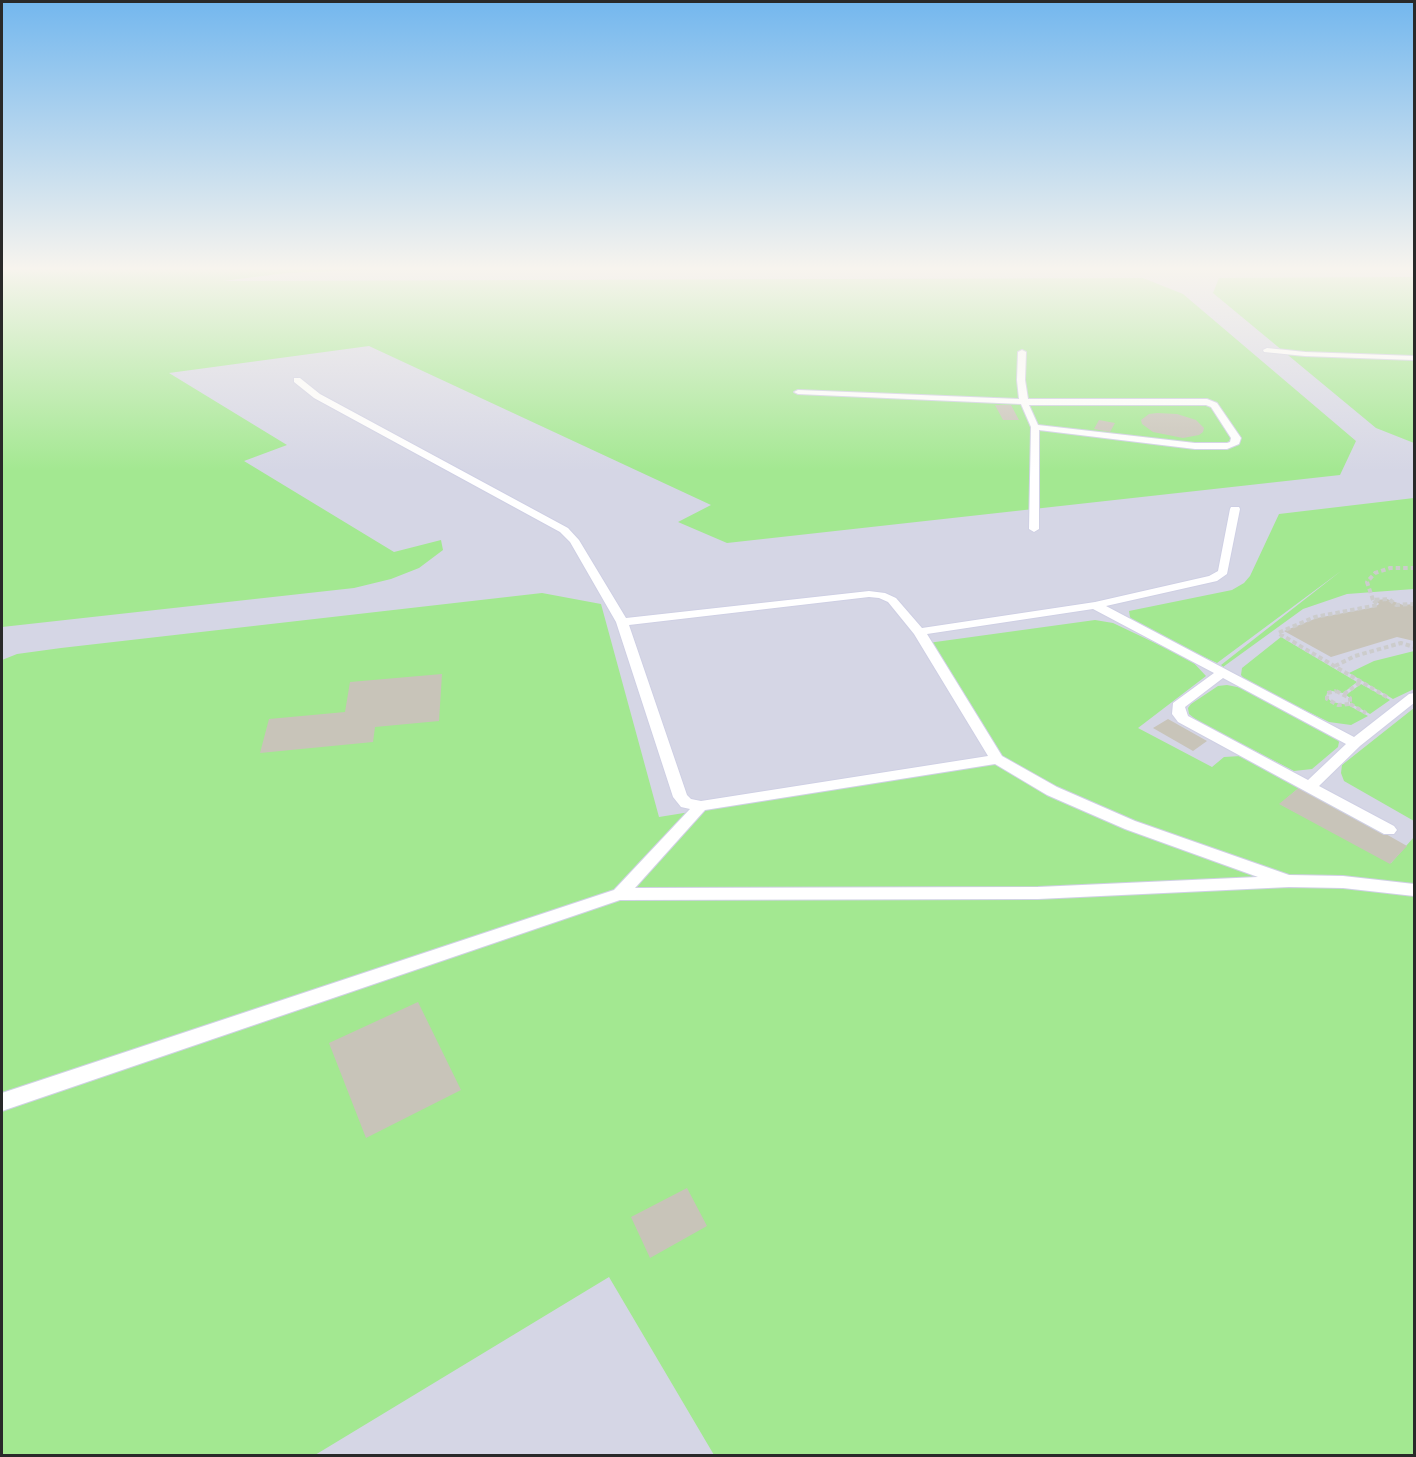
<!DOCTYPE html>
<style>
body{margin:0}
#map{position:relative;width:1416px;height:1457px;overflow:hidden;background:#ede7d9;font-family:Ubuntu,sans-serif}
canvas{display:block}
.frame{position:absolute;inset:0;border:3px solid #292929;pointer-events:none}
</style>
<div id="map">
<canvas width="1416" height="1457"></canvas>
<div class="frame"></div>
</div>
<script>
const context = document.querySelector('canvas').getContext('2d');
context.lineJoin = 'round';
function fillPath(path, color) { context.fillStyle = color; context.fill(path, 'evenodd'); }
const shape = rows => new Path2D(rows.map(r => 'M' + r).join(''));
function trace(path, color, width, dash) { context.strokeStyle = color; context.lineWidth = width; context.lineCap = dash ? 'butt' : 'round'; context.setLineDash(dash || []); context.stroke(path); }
fillPath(shape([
 [2,267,1414,267,1414,1455,2,1455]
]), '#d5d6e5');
fillPath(shape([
 [2,267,429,267,286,273,223,281,1143,278,1183,294,1356,441,1340,475,727,543,678,522,711,505,369,346,169,373,287,445,244,461,394,552,441,540,443,550,419,568,391,579,354,588,2,627],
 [1414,277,1414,443,1376,428,1213,293,1219,278],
 [1414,498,1414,589,1347,594,1303,609,1223,667,1221,665,1341,571,1217,663,1141,628,1133,623,1130,617,1129,611,1232,590,1244,583,1250,576,1279,514],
 [542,593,601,604,659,817,1001,762,928,643,1095,620,1113,623,1191,660,1206,676,1138,728,1212,767,1224,757,1241,756,1301,786,1280,804,1391,863,1414,837,1414,1455,714,1455,609,1277,315,1455,2,1456,2,660,17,654,61,648],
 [1281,637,1357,682,1343,693,1332,691,1327,693,1326,697,1332,702,1348,705,1368,716,1351,725,1329,722,1247,682,1241,675,1242,668],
 [1414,651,1414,689,1393,699,1349,673,1374,661],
 [1361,684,1390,700,1370,714,1350,703,1350,698,1346,695],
 [1227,685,1247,689,1336,737,1339,742,1338,747,1312,769,1294,771,1199,722,1189,714,1188,708,1191,704,1218,686],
 [1414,708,1414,821,1344,781,1341,773,1342,765]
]), '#a3e891');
fillPath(shape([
 [995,405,1011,405,1019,420,1003,420],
 [1157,413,1177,414,1196,420,1204,428,1203,432,1199,435,1183,438,1153,432,1142,424,1141,420,1149,414],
 [1099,420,1115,423,1110,432,1094,429],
 [1387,599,1403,605,1414,604,1414,641,1397,637,1331,657,1284,631,1317,618,1375,607,1379,604,1376,600],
 [442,674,439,721,375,727,373,742,260,753,269,719,345,712,350,682],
 [1168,719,1207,741,1193,751,1153,728],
 [1301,786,1407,846,1390,864,1279,804],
 [418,1002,461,1090,366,1138,329,1043],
 [687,1188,707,1226,650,1258,631,1217]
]), '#c8c4b9');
const lane = shape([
 [1267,348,1305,352,1414,356,1414,360,1305,356,1264,352,1263,350,1267,348],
 [1022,350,1026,352,1025,380,1028,399,1207,399,1217,403,1241,438,1239,444,1227,449,1195,449,1039,430,1039,529,1034,532,1029,529,1031,427,1021,404,798,394,794,392,798,390,1019,399,1017,380,1018,352,1022,350],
 [1029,405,1206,405,1211,407,1231,438,1230,442,1227,443,1195,443,1038,425,1029,405],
 [294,378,300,378,320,394,568,528,579,540,626,618,869,591,885,593,896,598,922,628,1095,602,1209,576,1218,571,1230,509,1231,507,1239,507,1240,509,1227,574,1217,581,1106,606,1354,737,1409,694,1414,693,1414,703,1360,746,1319,786,1394,826,1397,830,1394,834,1384,834,1178,722,1172,714,1173,703,1214,673,1093,609,927,634,1002,756,1057,787,1135,821,1289,875,1343,876,1414,884,1414,896,1343,888,1289,887,1038,899,620,900,2,1111,2,1093,614,890,690,809,681,807,673,797,616,622,570,542,560,532,314,398,294,382,294,378],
 [869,597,879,598,888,602,914,634,988,756,701,801,691,799,687,795,629,625,869,597],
 [1223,678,1346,744,1308,780,1188,716,1185,707,1223,678],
 [995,764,1047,795,1125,829,1258,877,1038,887,635,888,705,810,995,764]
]);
trace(lane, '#cfd0e4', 2);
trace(shape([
 [1373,600,1367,582,1375,573,1390,568,1414,568],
 [1335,666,1355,656,1401,643,1414,647],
 [1336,691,1350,698,1350,704,1338,705,1327,699,1327,693,1336,691],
 [1344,694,1361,682],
 [1387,697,1278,633,1315,617,1378,605,1373,600,1389,599,1396,605,1414,604],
 [1350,704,1366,713]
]), '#ccc', 4, [4.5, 3]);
fillPath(lane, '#fff');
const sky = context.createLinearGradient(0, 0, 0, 471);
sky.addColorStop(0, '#73b7ee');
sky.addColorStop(0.57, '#f7f4ee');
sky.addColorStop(1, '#f7f4ee00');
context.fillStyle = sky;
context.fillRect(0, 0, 1416, 471);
</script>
